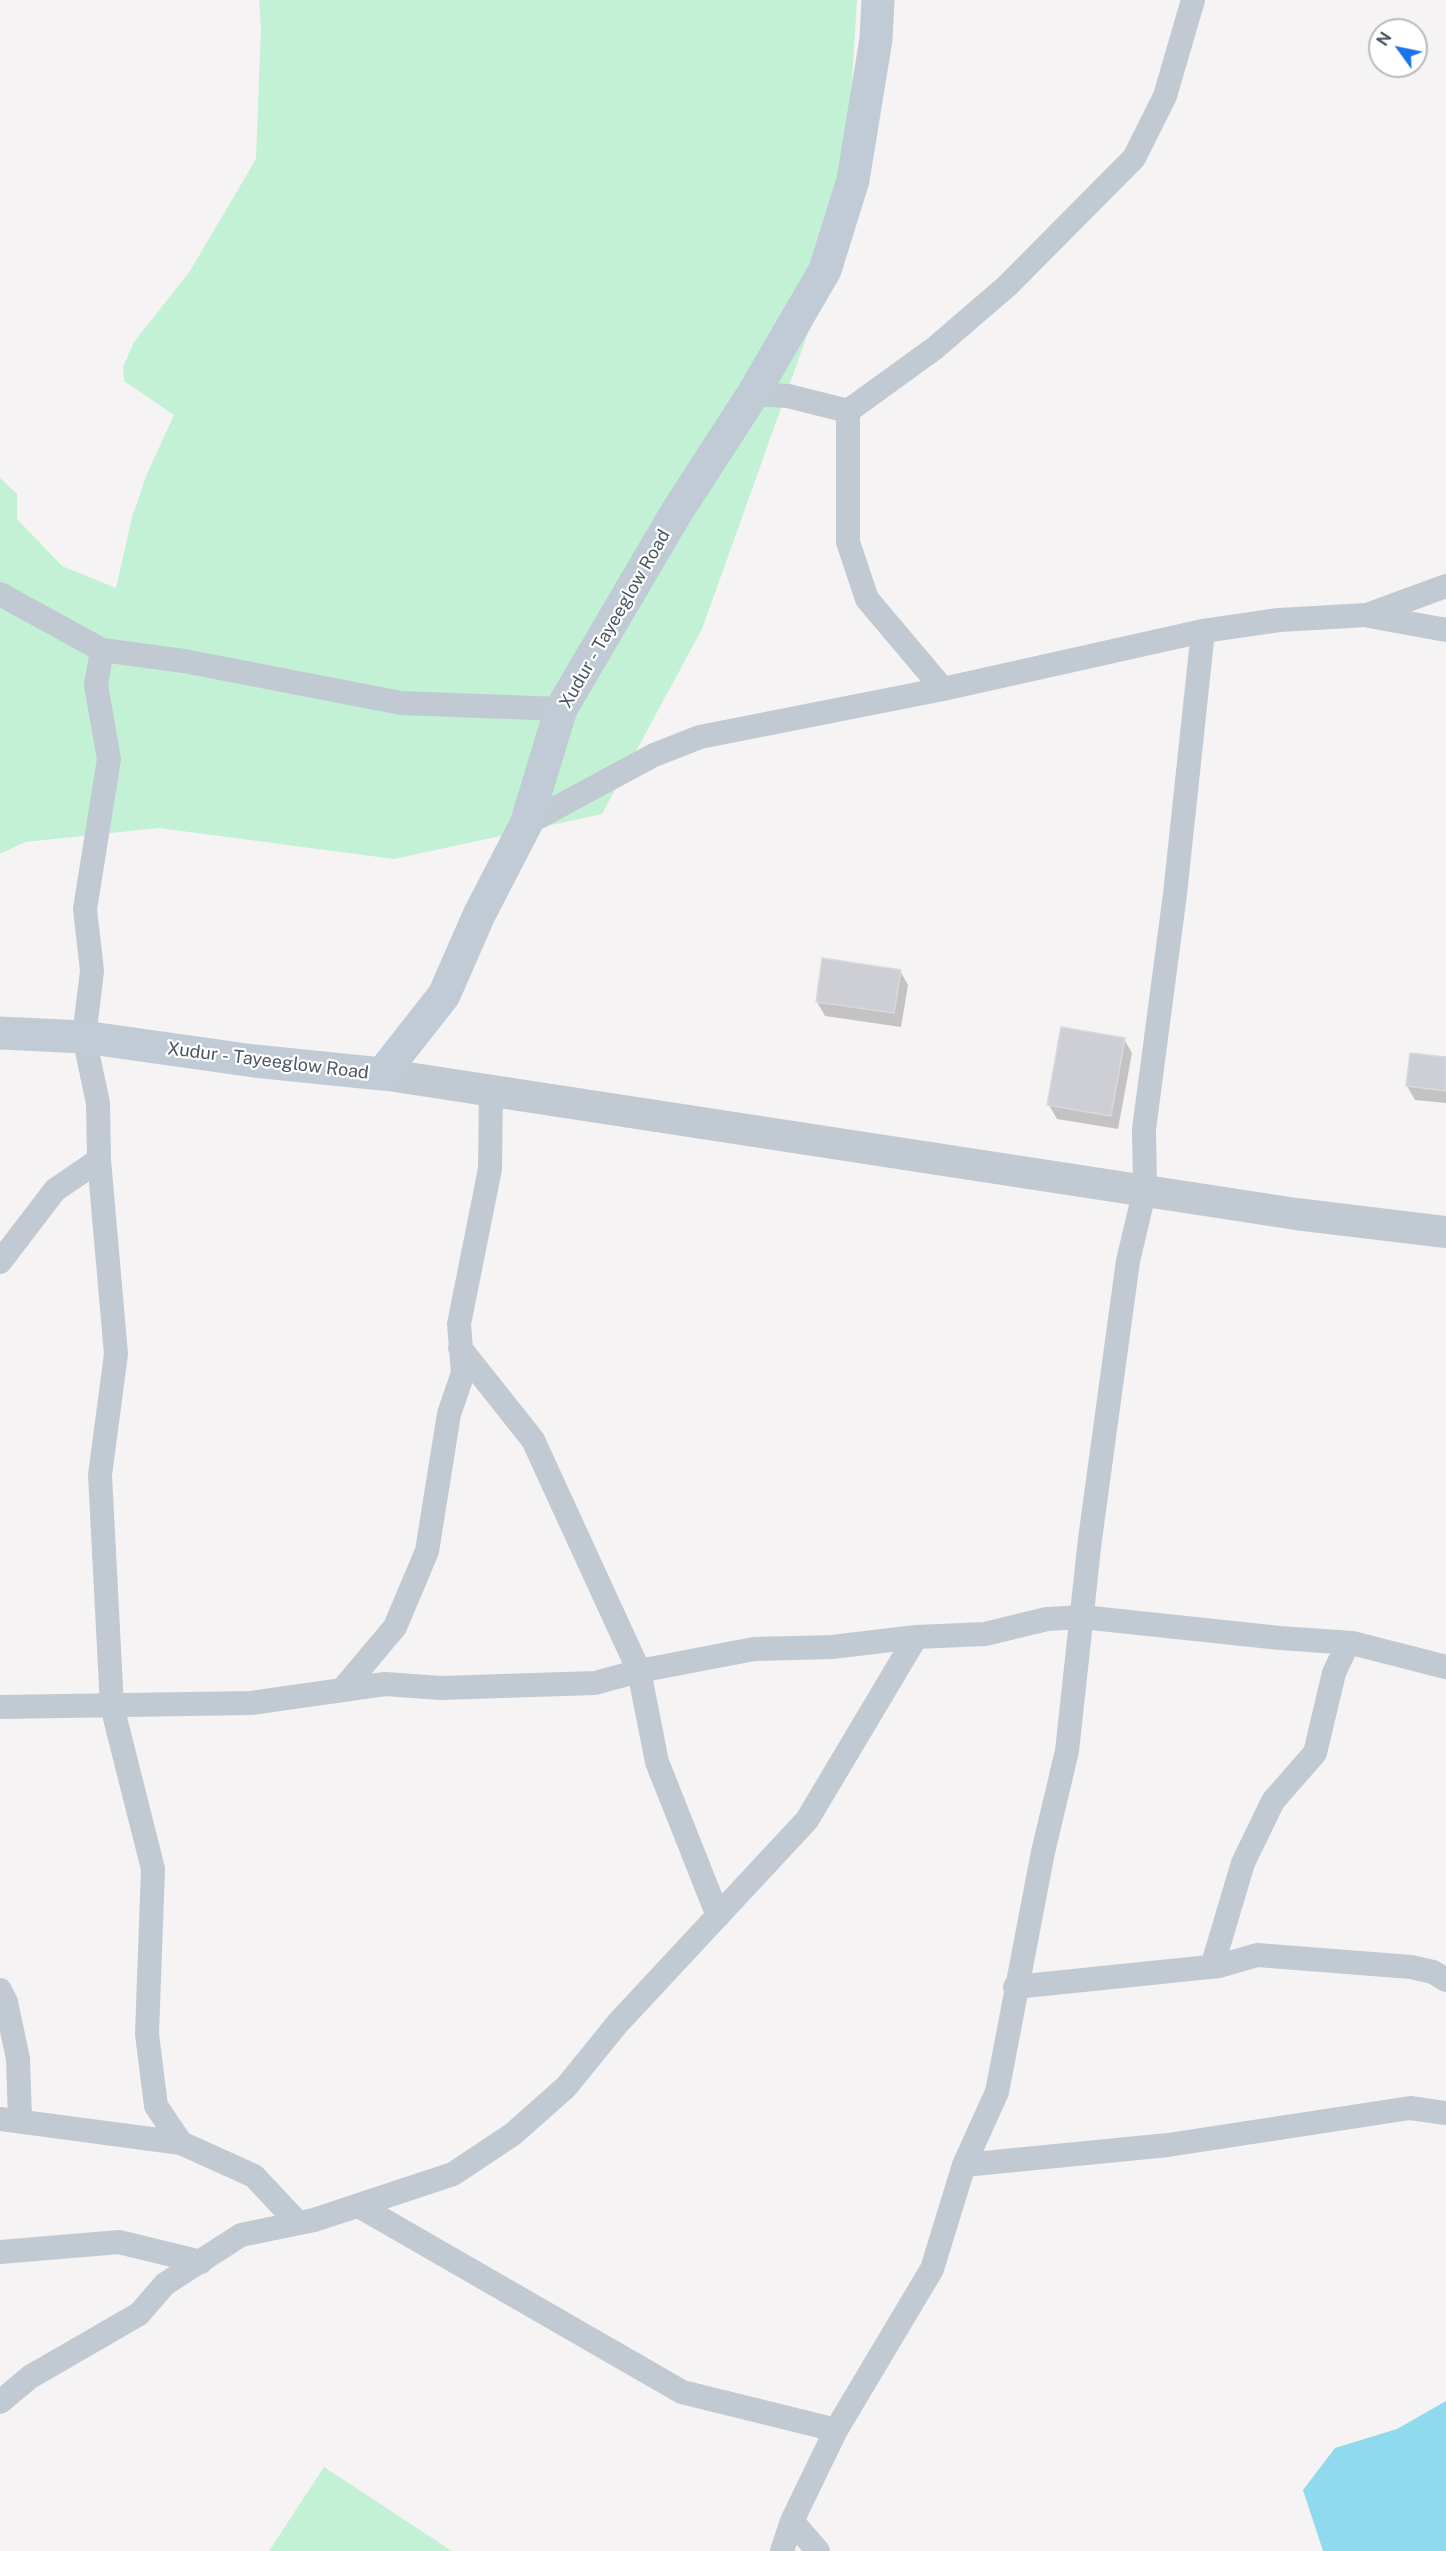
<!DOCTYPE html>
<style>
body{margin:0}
#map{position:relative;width:1446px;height:2551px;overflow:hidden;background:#f5f3f3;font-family:"Public Sans",sans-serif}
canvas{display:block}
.north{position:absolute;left:1368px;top:18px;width:60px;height:60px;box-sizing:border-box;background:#fff;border:2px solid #b7bbc0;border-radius:50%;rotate:303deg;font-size:16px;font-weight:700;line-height:24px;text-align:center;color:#4a5661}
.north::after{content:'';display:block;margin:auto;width:21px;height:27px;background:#1a73e8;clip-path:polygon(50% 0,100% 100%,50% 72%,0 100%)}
</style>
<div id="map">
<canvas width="1446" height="2551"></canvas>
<div class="north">N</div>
</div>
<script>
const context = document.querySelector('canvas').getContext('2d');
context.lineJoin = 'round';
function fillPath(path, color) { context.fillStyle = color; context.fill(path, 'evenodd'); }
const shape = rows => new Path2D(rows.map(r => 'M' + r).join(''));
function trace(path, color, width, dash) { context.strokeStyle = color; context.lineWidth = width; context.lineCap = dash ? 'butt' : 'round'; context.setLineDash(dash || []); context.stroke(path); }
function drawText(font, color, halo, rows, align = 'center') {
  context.font = font + ' "Public Sans",sans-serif'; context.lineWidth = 4.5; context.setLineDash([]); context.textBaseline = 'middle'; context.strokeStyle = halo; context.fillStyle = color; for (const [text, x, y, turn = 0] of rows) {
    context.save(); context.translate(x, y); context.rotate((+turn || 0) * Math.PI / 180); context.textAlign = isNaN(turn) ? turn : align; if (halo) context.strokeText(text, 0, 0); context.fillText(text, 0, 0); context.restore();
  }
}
fillPath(shape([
 [259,0,857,0,842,238,702,629,602,814,394,859,159,828,25,842,0,854,0,478,17,494,17,519,62,566,116,588,132,517,147,474,174,415,124,381,123,367,134,342,190,271,256,159,261,27],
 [324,2467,452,2551,269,2551]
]), '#c3f1d5');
fillPath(shape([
 [1446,2401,1446,2551,1323,2551,1303,2490,1335,2448,1397,2429]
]), '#90daee');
fillPath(shape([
 [900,971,908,985,901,1027,825,1016,817,1002],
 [1124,1039,1132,1053,1118,1129,1057,1119,1049,1105],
 [1446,1059,1446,1103,1415,1100,1407,1086]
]), '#0003');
const building = shape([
 [822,958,901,970,894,1013,816,1002,822,958],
 [1061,1027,1125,1038,1111,1116,1047,1105,1061,1027],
 [1410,1053,1446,1057,1446,1091,1406,1086,1410,1053]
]);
fillPath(building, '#cdcfd5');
trace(building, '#d7d9de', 1.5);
trace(shape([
 [753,394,788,396,848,411,848,542,867,599,943,689],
 [848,411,935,348,1007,286,1134,158,1165,96,1193,0],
 [0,594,102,650,184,661,401,703,561,709],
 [1369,616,1446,630],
 [102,650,96,685,109,759,85,909,92,971,84,1037,98,1103,99,1160,116,1354,100,1475,112,1706,153,1869,147,2034,156,2106,181,2143],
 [526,824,654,755,700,737,943,689,1203,631,1279,620,1367,615,1446,586],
 [0,1262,55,1190,99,1160],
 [460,1348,533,1440,639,1671,657,1762,718,1916],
 [342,1690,395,1627,427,1551,449,1414,463,1373,459,1324,490,1169,491,1090],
 [0,1707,251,1703,385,1684,441,1688,595,1683,639,1671,754,1649,832,1647,916,1637,985,1634,1047,1619,1082,1617,1280,1638,1352,1643,1446,1667],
 [1212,1967,1243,1863,1273,1801,1315,1753,1334,1673,1348,1643],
 [1015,1987,1219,1966,1257,1955,1411,1967,1433,1972,1446,1980],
 [0,1990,6,2002,18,2059,20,2121],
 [0,2119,181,2143,254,2176,298,2223],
 [964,2165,1168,2145,1410,2108,1446,2113],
 [359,2206,682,2392,836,2430],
 [0,2252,119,2242,201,2262],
 [0,2402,30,2377,139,2314,165,2284,241,2235,314,2220,453,2174,513,2134,566,2087,618,2023,807,1820,916,1637],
 [792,2521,818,2551],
 [782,2551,792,2521,836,2430,932,2269,964,2165,997,2092,1043,1852,1067,1751,1090,1539,1128,1261,1145,1189,1144,1129,1175,894,1203,631]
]), '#c1cad2', 24);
trace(shape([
 [382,1074,1296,1214,1446,1232]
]), '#c1cad2', 32);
trace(shape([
 [0,1033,84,1037,254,1061,382,1074,444,995,479,915,526,824,561,709,676,513,753,394,825,270,853,180,876,39,878,0]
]), '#c1cbd6', 33);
drawText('18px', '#4a5661', '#fff', [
 ["Xudur - Tayeeglow Road",615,619,-60],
 ["Xudur - Tayeeglow Road",268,1061,7]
]);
</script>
